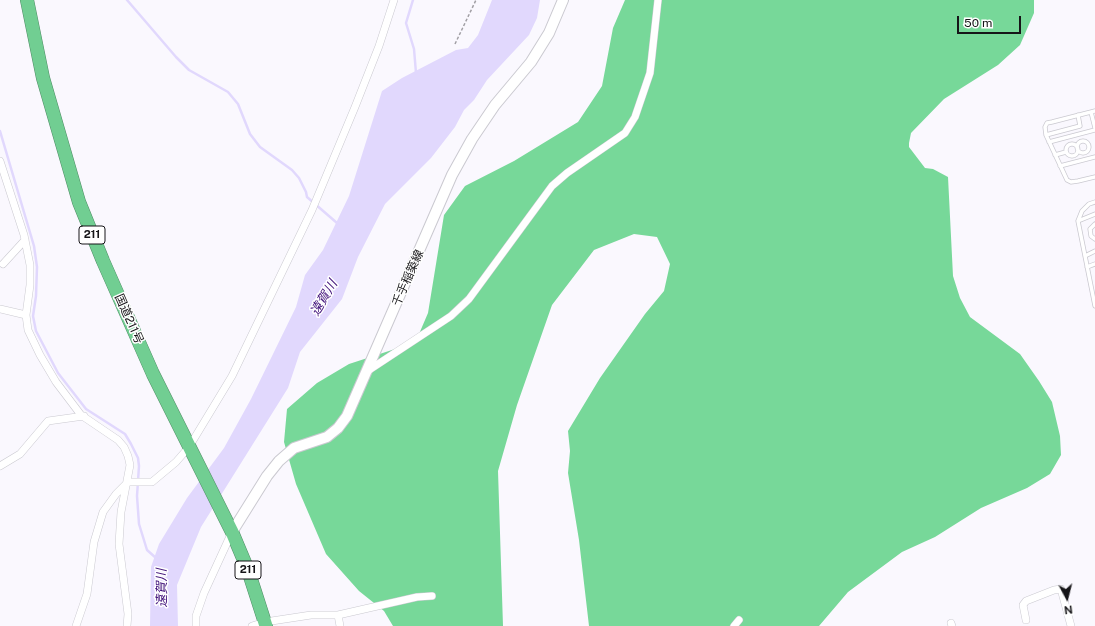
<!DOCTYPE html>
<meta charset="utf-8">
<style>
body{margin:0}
#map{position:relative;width:1095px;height:626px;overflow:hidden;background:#faf8fe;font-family:"Public Sans",sans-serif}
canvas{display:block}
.north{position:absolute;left:1047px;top:578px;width:40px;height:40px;-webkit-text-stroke:3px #fff;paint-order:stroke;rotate:173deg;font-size:11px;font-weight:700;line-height:16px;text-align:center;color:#161518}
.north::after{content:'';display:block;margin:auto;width:14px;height:18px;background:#161518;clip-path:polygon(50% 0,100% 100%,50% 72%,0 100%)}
.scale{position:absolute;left:957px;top:16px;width:64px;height:18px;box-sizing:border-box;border:2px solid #161518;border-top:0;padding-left:5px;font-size:12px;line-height:14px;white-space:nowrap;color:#161518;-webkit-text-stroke:3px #fff;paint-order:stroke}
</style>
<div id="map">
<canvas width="1095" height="626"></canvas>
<div class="north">N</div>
<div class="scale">50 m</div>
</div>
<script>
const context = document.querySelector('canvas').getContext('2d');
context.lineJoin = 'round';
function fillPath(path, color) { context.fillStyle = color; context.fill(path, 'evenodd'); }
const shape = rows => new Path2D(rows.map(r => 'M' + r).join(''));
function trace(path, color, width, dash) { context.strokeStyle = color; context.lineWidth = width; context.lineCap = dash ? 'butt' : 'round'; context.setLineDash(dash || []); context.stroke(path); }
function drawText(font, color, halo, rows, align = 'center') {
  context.font = font + ' "Public Sans","Noto Sans JP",sans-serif'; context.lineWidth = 3; context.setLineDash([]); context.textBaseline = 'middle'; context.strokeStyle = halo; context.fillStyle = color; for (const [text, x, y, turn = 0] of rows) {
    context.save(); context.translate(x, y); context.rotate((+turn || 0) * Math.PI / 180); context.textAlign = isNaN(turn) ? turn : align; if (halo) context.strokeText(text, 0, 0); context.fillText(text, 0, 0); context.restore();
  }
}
fillPath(shape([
 [625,0,1034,0,1034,13,1020,45,998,65,944,99,911,133,909,143,909,147,925,168,933,169,948,177,953,276,960,298,970,317,1020,354,1039,381,1052,402,1060,436,1061,455,1050,474,1027,488,981,508,935,537,902,552,848,592,819,626,589,626,579,540,568,473,570,451,568,431,600,378,645,314,664,291,670,264,657,237,634,234,594,250,552,305,517,405,498,471,503,626,393,626,384,611,359,591,326,554,296,484,284,442,287,409,317,383,349,364,395,349,419,334,428,313,444,215,465,186,514,161,578,122,602,86,613,28]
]), '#77d899');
fillPath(shape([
 [492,0,540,0,537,18,529,35,487,80,474,100,464,110,455,127,431,158,385,204,358,257,342,299,300,352,288,388,201,527,177,585,178,626,150,626,151,567,159,544,187,498,224,448,251,399,296,307,305,275,323,250,349,196,382,91,402,78,456,50,468,48,478,35]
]), '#e1d8fd');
trace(shape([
 [127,0,176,57,189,70,228,92,238,104,250,134,260,147,292,170,299,178,306,192,307,197,337,223],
 [413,0,406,23,414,49,416,73],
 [0,131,34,246,37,267,36,296,33,316,36,331,58,373,86,409,125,434,131,444,138,458,139,466,137,496,139,524,147,550,156,558]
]), '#e1d8fd', 2.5);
const lane = shape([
 [1095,111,1052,122,1047,123,1045,127,1046,135,1067,180,1071,182,1078,181,1095,177],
 [1091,112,1095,128],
 [1046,135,1080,126,1078,115],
 '1077 147a6 6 0 1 1 12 0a6 6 0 1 1-12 0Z',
 [1049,142,1095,130],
 '1066 150a6 6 0 1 1 12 0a6 6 0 1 1-12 0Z',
 [1055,155,1066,152],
 [1060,166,1095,157],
 [1095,202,1089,204,1082,211,1078,221,1095,306],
 [1078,221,1095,214],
 [1095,224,1090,229,1091,236,1095,239],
 [1085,256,1095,251],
 [1087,267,1095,264]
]);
const street = shape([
 [0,161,24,235,30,265,30,285,26,315,28,330,40,355,56,382,81,415,118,440,124,447,128,456,130,465,121,512,119,544,128,614,127,626],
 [3,264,25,240],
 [0,309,26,315],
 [366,372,451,316,469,299,552,186,567,173,625,133,635,117,650,73,658,0],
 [0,466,20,454,48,421,84,416],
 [338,615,340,626],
 [1026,620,1023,605,1026,601,1054,590,1061,589,1071,626],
 [951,623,952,626],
 [76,626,87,594,94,542,103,512,116,494,128,482,152,482,176,462,189,447,232,376,312,210,355,107,379,46,394,0],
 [196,626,196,616,204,593,232,532],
 [252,626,265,622,311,615,338,615,417,597,432,596],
 [734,626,739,620]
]);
const secondary = shape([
 [232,532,267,476,279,461,294,448,327,437,338,428,347,416,452,175,472,139,495,105,531,62,549,33,563,0]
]);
const highway = shape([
 [27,0,43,78,79,202,103,261,153,374,232,532,248,570,266,626]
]);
trace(lane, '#cac9d0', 5);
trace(street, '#cac9d0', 8);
trace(secondary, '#cac9d0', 12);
trace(highway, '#518d67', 14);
trace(shape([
 [455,44,476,0]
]), '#a19fa4', 1.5, [3, 2]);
trace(lane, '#fff', 3.5);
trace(street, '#fff', 7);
trace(secondary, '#fff', 10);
trace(highway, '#71ce92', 13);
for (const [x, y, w] of [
 [92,235,26],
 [248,570,26]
]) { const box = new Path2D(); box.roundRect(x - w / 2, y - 9, w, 18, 3); context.fillStyle = '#fff'; context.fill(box); trace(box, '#161518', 1); }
drawText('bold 11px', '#161518', null, [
 ["211",92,235],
 ["211",248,570]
]);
drawText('12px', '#161518', '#fff', [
 ["千手稲築線",408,278,-66],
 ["国道211号",129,319,66]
]);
drawText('italic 13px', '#40117a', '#fff', [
 ["遠賀川",324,298,-59],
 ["遠賀川",162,588,-91]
]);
</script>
